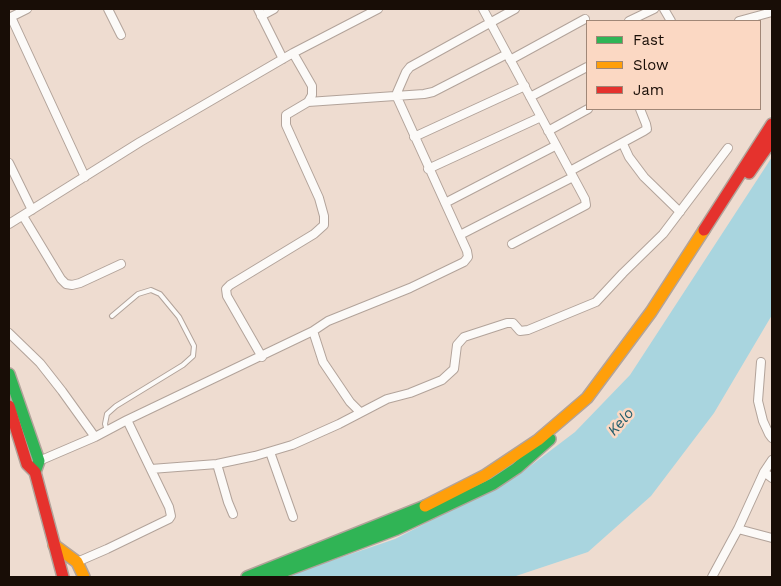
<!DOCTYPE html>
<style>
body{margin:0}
#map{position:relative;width:781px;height:586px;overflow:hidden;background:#eedcd0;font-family:"Work Sans",sans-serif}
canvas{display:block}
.frame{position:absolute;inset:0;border:10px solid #180d06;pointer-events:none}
.legend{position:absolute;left:586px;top:20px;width:175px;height:90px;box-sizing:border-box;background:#fbd8c3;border:1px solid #a08777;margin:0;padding:6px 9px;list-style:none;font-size:15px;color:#180d06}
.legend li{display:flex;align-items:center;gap:10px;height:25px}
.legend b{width:25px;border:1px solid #a08777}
</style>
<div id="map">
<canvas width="781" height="586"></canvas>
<div class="frame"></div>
<ul class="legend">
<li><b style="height:6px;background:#30b455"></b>Fast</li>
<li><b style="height:6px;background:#ff9f0a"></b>Slow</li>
<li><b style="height:6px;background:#e5322d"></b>Jam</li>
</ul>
</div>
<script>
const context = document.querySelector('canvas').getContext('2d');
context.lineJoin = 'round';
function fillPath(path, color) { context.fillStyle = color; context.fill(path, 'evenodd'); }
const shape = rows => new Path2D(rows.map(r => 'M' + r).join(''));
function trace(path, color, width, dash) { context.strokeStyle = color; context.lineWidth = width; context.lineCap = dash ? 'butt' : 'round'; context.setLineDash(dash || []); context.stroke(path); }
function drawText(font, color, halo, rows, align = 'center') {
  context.font = font + ' "Work Sans",sans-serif'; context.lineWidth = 5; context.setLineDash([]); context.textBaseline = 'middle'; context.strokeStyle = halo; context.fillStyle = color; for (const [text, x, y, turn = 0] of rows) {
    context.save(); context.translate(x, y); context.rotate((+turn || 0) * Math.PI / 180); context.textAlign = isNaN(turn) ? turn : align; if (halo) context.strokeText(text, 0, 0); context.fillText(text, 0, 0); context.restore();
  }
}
fillPath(shape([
 [772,157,772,315,714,413,651,496,588,552,513,577,283,577,395,539,517,476,575,432,630,375]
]), '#a9d5df');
const lane = shape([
 [107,431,105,424,107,414,116,406,183,365,193,356,194,346,179,317,160,294,151,290,138,294,112,316]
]);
const street = shape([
 [108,9,121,35],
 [258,9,283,59],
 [483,9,585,199,586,205,512,244],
 [664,9,671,21],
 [261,16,274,9],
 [11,17,85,177],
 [9,18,27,9],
 [629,21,654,9],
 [739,21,772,12],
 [510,60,585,19],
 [530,97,587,67],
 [308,102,424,94,433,92,507,54],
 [548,131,588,109],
 [414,137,525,86],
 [623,144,629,157,644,177,680,212],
 [9,163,32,210],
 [428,169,541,117],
 [570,171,644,131,647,129,646,124,640,109],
 [445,203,555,146],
 [23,216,61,279,66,284,72,285,80,283,121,264],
 [9,224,140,142,293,53,378,9],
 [460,235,573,177],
 [313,331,323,362,350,402,360,412],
 [9,333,40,363,62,391,95,437],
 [262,357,227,296,226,289,230,285,314,234,324,225,324,216,319,198,286,125,286,115,308,102,312,95,312,86,293,53],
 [761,362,758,401,763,421,769,434,772,438],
 [270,452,293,517],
 [39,461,95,437,127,420,313,331,328,321,410,288,464,262,468,257,467,251,396,95,406,72,410,67,515,9],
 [217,464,228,502,233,514],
 [151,469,217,464,255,456,292,445,339,424,387,399,410,393,442,380,454,369,457,345,464,337,507,323,513,323,520,331,528,330,596,302,623,273,663,234,728,148],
 [764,472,772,478],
 [738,529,772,538],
 [77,562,107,549,169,519,171,516,169,507,127,420],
 [712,577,738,529,764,472,772,460]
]);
const fast = shape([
 [9,374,39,461,35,472],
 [247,577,425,506],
 [269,577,397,529,493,484,517,468,550,439]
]);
const slow = shape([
 [425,506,484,476,538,440,587,398,651,312,704,230],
 [54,545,77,562,84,577]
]);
const jam = shape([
 [749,173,772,140],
 [704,230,772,124],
 [9,406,27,464,35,472,63,577]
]);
trace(lane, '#b2a39a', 6);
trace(street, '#b2a39a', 10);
trace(fast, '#b2a39a', 14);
trace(slow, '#b2a39a', 14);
trace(jam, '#b2a39a', 14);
trace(lane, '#fcfaf8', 4);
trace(street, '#fcfaf8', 8);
trace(fast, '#30b455', 11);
trace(slow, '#ff9f0a', 11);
trace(jam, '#e5322d', 11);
drawText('italic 15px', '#265f6d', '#fbd8c3', [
 ["Kelo",621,422,-49]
]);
</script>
